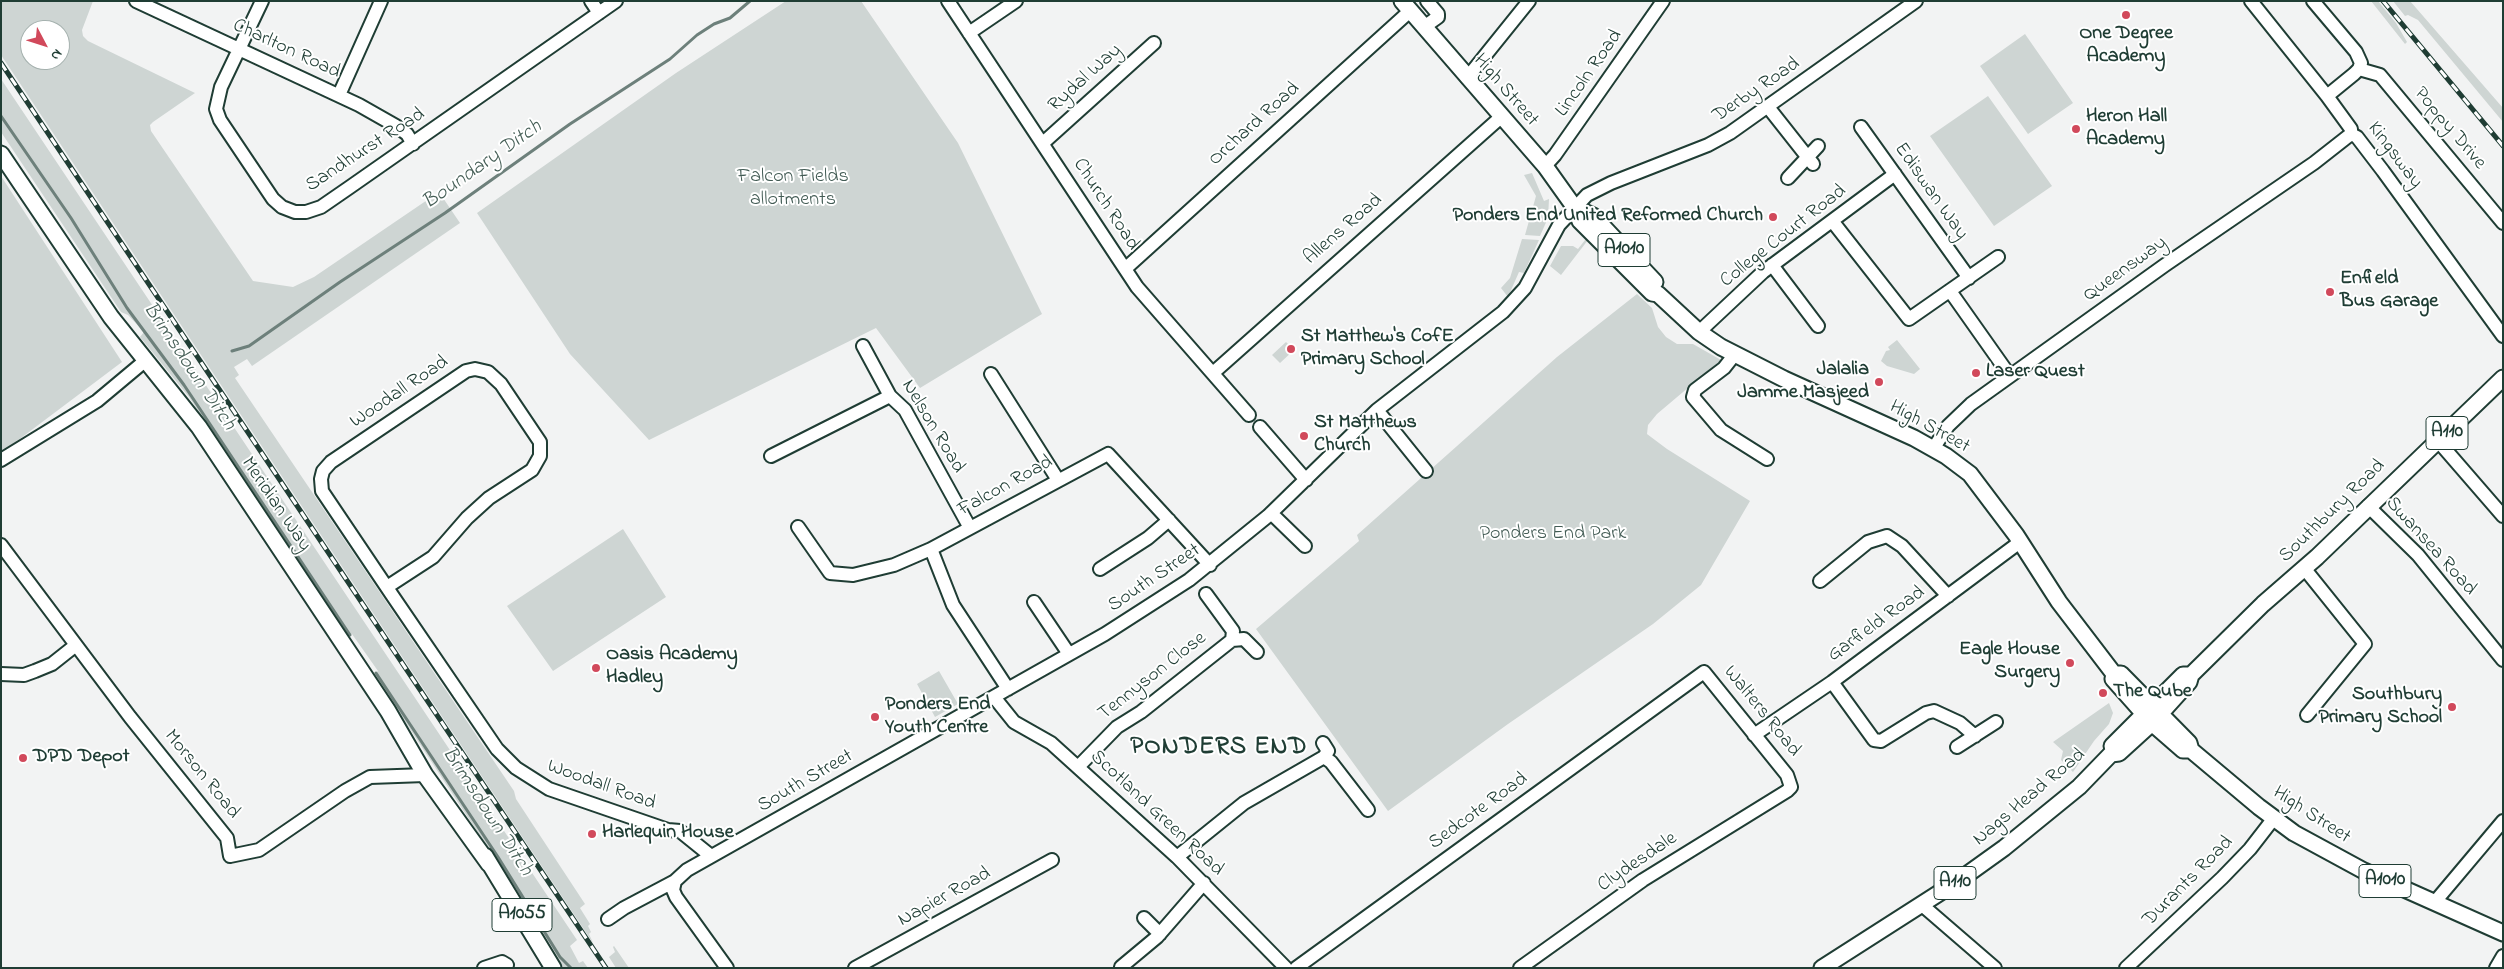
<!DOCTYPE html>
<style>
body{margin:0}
#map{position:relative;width:2504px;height:969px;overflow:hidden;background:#f2f3f3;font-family:"Indie Flower",sans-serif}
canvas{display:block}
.frame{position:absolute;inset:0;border:2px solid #1f3d34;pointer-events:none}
.north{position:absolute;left:20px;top:20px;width:50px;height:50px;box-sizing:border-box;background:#fff;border:1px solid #a5b1ae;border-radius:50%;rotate:130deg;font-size:14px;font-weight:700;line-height:20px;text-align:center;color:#1f3d34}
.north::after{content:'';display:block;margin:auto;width:18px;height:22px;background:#d1495b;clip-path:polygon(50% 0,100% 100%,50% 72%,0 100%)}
</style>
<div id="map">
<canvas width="2504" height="969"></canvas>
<div class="frame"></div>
<div class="north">N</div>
</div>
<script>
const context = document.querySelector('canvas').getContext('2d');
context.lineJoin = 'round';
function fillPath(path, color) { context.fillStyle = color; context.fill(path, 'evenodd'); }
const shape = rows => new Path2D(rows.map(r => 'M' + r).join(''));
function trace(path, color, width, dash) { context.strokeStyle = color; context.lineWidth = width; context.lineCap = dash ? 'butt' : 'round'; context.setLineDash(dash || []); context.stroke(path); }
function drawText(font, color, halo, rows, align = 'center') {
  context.font = font + ' "Indie Flower",sans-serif'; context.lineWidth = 4; context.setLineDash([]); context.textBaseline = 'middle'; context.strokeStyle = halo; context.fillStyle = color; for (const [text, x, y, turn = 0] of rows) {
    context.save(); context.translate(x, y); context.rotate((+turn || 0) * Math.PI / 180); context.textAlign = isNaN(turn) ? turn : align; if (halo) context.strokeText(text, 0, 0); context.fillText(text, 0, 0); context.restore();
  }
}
fillPath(shape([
 [1,1,93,1,82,30,83,36,88,41,195,93,153,122,150,125,151,131,253,281,293,287,314,277,439,192,460,223,252,366,247,359,234,367,239,375,235,378,514,791,516,799,585,904,580,908,590,924,588,926,591,932,589,934,593,943,1,55],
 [30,30,60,30,60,60,30,60],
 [786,1,861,1,958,143,1042,314,920,388,876,328,649,440,570,354,477,213,676,73],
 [2371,1,2378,1,2396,23,2407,42,2405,44],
 [2393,1,2410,1,2503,108,2503,122,2418,20,2408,15,2405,16],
 [2025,34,2073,103,2028,134,1980,66],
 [1,79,577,940,570,946,579,963,583,961,588,968,562,968,518,894,374,674,378,671,352,634,348,636,189,397,140,337,144,332,128,315,121,312,1,132],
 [1988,96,2052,186,1994,226,1930,136],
 [1532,173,1544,201,1549,199,1548,218,1540,236,1525,235,1536,196,1524,175],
 [1,176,122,362,1,453],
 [1522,239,1539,240,1524,273,1519,272,1508,297,1501,288,1510,278],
 [1585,240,1588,240,1561,275,1550,266,1561,246,1573,246,1578,249],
 [1637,294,1652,308,1658,327,1666,337,1677,344,1693,344,1721,360,1657,414,1648,425,1647,434,1667,449,1750,501,1701,585,1653,624,1508,724,1388,811,1256,629,1359,541,1357,535,1557,357],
 [1897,340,1920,369,1914,374,1887,366,1881,361,1886,351,1890,350,1888,347],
 [1286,342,1294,350,1280,363,1272,355],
 [623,529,666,597,553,671,507,606],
 [939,671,958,704,935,717,917,684],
 [2109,703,2113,713,2109,724,2094,741,2073,772,2061,760,2063,751,2053,742],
 [614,946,629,968,616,968,609,957,615,952,613,947]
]), '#ced5d3');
trace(shape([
 [1,116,71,218,127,308,184,385,350,635],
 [232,351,249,346,340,282,445,213,570,124,670,59,697,35,714,24,730,18,750,1],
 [376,673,498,857,560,957,571,968]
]), '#6d807b', 3);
const minor = shape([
 [136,1,359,105,396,126,407,134,413,144],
 [262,1,221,87,216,109,220,120,273,199,282,207,295,212,306,212,321,207,350,187,616,1],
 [591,1,599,13],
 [948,1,1137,287,1249,415],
 [2251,1,2327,96,2351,129,2351,134],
 [2313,1,2356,52,2361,63,2359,69,2354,74,2327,96],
 [1424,27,1438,17,1438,14,1427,1],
 [969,33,1016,1],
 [2359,69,2380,75,2503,223],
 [1467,78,1529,1],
 [339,95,381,1],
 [1768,107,1813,164],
 [1861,127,1969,278],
 [2351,134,2357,137,2383,171,2503,336],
 [1043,143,1154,43],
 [1545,166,1555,155,1663,1],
 [1788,178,1818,146],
 [1833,222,1909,319,1998,257],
 [1772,265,1818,326],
 [1125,269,1410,11],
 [1950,291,2010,376],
 [1699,332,1763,272,1895,174],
 [863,346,890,396,905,410,970,528],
 [1735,354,1724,368,1695,390,1693,397,1721,430,1767,459],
 [1213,373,1501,117],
 [991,374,1058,480],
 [1377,410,1426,471],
 [1260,427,1306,480],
 [2438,441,2503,516],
 [1933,449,1948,426,1971,404,2165,265,2314,163,2351,134],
 [771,456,890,396],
 [1,460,97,401,146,360],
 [2368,506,2418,555,2503,660],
 [1271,513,1305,546],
 [798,527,830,573,853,575,894,565,931,549],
 [1,545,130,717,227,838,230,856,259,850,345,791,370,777,425,775],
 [2304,568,2365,644,2307,715],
 [1100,569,1148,538,1169,520],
 [1820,581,1868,542,1887,536,1902,546,1948,596],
 [387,587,433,557,467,518,489,498,532,470,540,456,540,442,501,384,488,372,475,369,466,371,331,462,323,471,321,479,322,491,392,595,497,749,516,768,549,789,668,830,680,831,711,856],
 [1206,594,1233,631,1232,640],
 [1034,602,1069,654],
 [1,674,24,675,35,671,52,664,76,645],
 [1832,682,1874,740,1881,741,1926,713,1934,711,1960,723,1975,736],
 [1008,689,953,605,931,549,1108,454,1210,565],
 [994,697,1014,722,1051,743,1177,857,1286,968],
 [1754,735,1832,682,2020,542],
 [1957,747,1996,722],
 [1324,757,1331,762,1368,810],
 [1078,767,1117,727,1141,712,1232,640,1244,639,1257,652],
 [1177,857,1244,803,1324,757,1328,751,1323,743],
 [675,881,673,890,676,897,727,968],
 [2434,903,2503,821],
 [1922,905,1995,968],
 [1144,918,1160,934],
 [608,919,624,908,675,881,687,870,1105,634,1189,580,1268,516,1377,410,1503,312,1525,288,1559,225,1587,195,1611,183,1708,145,1730,133,1916,1],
 [1121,967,1157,937,1204,883],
 [484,968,502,962,507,965],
 [855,968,1052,860],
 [1296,968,1704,672,1787,775,1791,787,1787,791,1643,880,1520,968],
 [2126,968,2222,878,2250,849,2274,818],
 [2496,968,2503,956]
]);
const major = shape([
 [1402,1,1545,166,1575,208,1580,221,1652,293,1658,294,1699,332,1721,347,1784,379,1914,438,1946,456,1970,474,2016,535,2059,602,2114,674,2113,679,2152,723,2183,750,2191,750],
 [1,154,111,317,199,427,388,711,425,775,489,864],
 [1575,208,1593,216,1655,282],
 [2114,674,2121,674,2189,743,2191,750,2259,807,2294,833,2364,871,2503,933],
 [2112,746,2183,675,2191,675],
 [485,856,553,968],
 [1822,968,1958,881,2004,848,2079,787,2111,754,2119,753,2152,723,2189,682,2191,675,2263,604,2317,557,2503,378]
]);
trace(minor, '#1f3d34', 16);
trace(major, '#1f3d34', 19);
trace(minor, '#fff', 12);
trace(major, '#fff', 15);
const rail = shape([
 [2383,1,2503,146],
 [1,63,606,968]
]);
trace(rail, '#1f3d34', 5);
trace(rail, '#fff', 3, [9]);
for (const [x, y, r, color] of [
 [2126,15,5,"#d1495b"],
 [2076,129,5,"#d1495b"],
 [1773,217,5,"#d1495b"],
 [2330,292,5,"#d1495b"],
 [1291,349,5,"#d1495b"],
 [1976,373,5,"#d1495b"],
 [1879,382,5,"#d1495b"],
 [1304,436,5,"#d1495b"],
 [2070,663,5,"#d1495b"],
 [596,668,5,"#d1495b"],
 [2103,693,5,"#d1495b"],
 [2452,707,5,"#d1495b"],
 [875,717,5,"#d1495b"],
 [23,758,5,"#d1495b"],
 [592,834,5,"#d1495b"]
]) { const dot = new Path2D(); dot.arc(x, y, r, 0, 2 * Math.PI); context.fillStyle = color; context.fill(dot); trace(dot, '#fff', 2); }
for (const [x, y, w] of [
 [1624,250,52],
 [2447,433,42],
 [2385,881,52],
 [1955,883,42],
 [522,915,60]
]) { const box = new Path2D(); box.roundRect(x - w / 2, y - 16.5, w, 33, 4); context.fillStyle = '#fff'; context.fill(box); trace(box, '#1f3d34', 1); }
drawText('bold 19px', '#1f3d34', null, [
 ["A1010",1624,250],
 ["A110",2447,433],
 ["A1010",2385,881],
 ["A110",1955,883],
 ["A1055",522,915]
]);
drawText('bold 20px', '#1f3d34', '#fff', [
 ["One Degree",2126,35,"center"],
 ["Academy",2126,58,"center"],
 ["Heron Hall",2086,118],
 ["Academy",2086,141],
 ["Ponders End United Reformed Church",1763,217,"right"],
 ["Enfield",2340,280],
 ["Bus Garage",2340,303],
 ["St Matthew's CofE",1301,338],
 ["Primary School",1301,361],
 ["Jalalia",1869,371,"right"],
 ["Jamme Masjeed",1869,394,"right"],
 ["Laser Quest",1986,373],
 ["St Matthews",1314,424],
 ["Church",1314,447],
 ["Eagle House",2060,651,"right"],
 ["Surgery",2060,674,"right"],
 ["Oasis Academy",606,656],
 ["Hadley",606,679],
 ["The Qube",2113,693],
 ["Southbury",2442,696,"right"],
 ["Primary School",2442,719,"right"],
 ["Ponders End",885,706],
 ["Youth Centre",885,729],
 ["DPD Depot",33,758],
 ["Harlequin House",602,834]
], 'left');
drawText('20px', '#1f3d34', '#fff', [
 ["Charlton Road",286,50,25],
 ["Lincoln Road",1590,74,-55],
 ["Rydal Way",1086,79,-42],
 ["High Street",1505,91,49],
 ["Derby Road",1757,91,-34],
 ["Orchard Road",1255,125,-42],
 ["Poppy Drive",2449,129,50],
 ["Sandhurst Road",366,151,-33],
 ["Kingsway",2394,156,53],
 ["Ediswan Way",1930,192,55],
 ["Church Road",1105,205,57],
 ["Allens Road",1344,230,-41],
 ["College Court Road",1784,237,-38],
 ["Queensway",2126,270,-36],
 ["Woodall Road",400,393,-34],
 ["Nelson Road",932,427,59],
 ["High Street",1929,428,29],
 ["Falcon Road",1006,487,-29],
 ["Meridian Way",275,505,56],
 ["Southbury Road",2333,512,-44],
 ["Swansea Road",2430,547,48],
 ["South Street",1155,579,-34],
 ["Garfield Road",1877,625,-36],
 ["Tennyson Close",1153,677,-38],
 ["Walters Road",1761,712,51],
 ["Morson Road",201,775,51],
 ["South Street",806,782,-30],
 ["Woodall Road",601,786,20],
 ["Nags Head Road",2030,798,-40],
 ["Sedcote Road",1479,812,-36],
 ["Scotland Green Road",1156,814,43],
 ["High Street",2311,816,33],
 ["Clydesdale",1638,863,-34],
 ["Durants Road",2189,882,-45],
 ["Napier Road",945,898,-29]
]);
drawText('20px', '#425b54', '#fff', [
 ["Falcon Fields",793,178],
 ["allotments",793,201],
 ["Ponders End Park",1553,535]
]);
drawText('italic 21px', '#465f57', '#fff', [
 ["Boundary Ditch",483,166,-35],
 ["Brimsdown Ditch",188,367,56],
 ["Brimsdown Ditch",486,812,57]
]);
context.letterSpacing = '1px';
drawText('bold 25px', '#1f3d34', '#fff', [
 ["PONDERS END",1219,749]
]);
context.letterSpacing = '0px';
</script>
